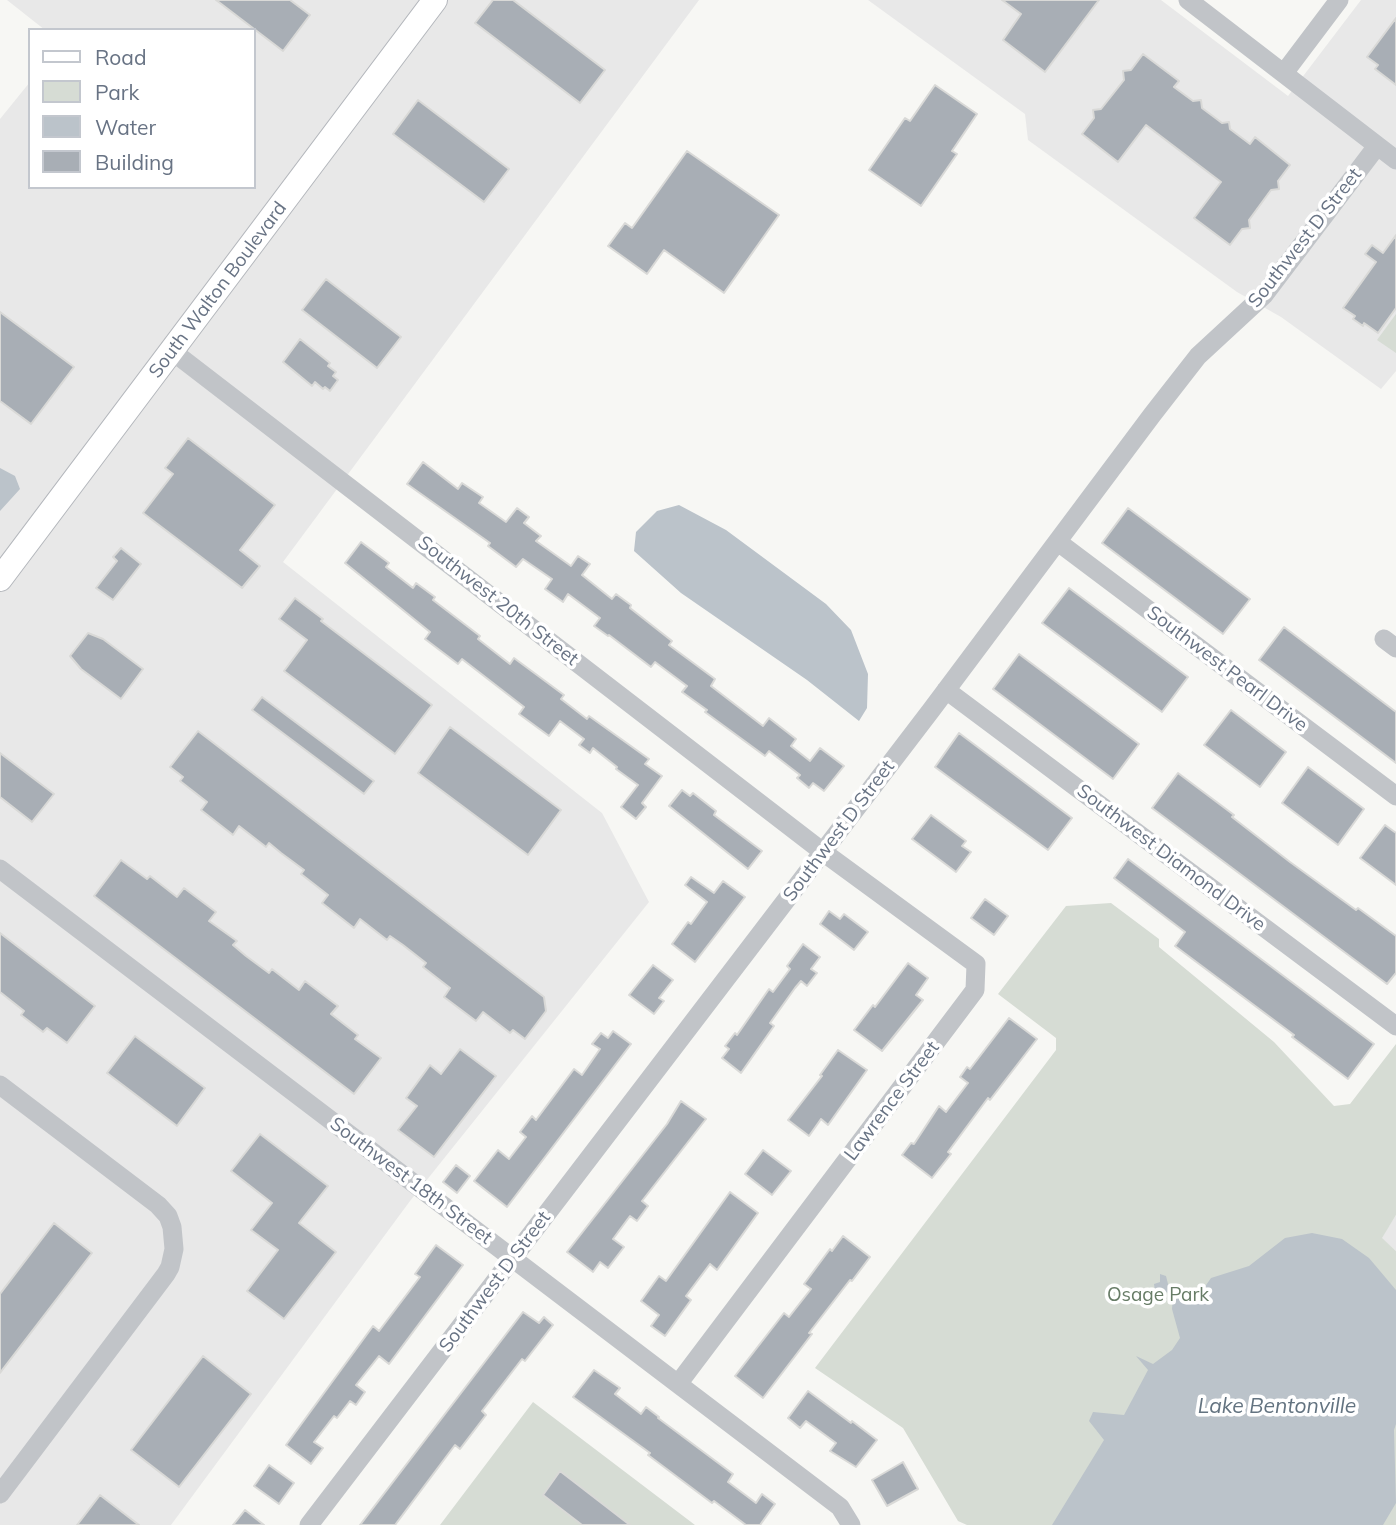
<!DOCTYPE html>
<style>
body{margin:0}
#map{position:relative;width:1396px;height:1525px;overflow:hidden;background:#f7f7f4;font-family:Mulish,sans-serif}
canvas{display:block}
.legend{position:absolute;left:28px;top:28px;width:228px;height:161px;box-sizing:border-box;background:#fff;border:2px solid #c3c7ce;margin:0;padding:9px 12px;list-style:none;font-size:21px;color:#687384}
.legend li{display:flex;align-items:center;gap:14px;height:35px}
.legend b{width:35px;border:2px solid #c3c7ce}
</style>
<div id="map">
<canvas width="1396" height="1525"></canvas>
<ul class="legend">
<li><b style="height:9px;background:#fff"></b>Road</li>
<li><b style="height:19px;background:#d6dcd4"></b>Park</li>
<li><b style="height:19px;background:#bbc3ca"></b>Water</li>
<li><b style="height:19px;background:#a8aeb5"></b>Building</li>
</ul>
</div>
<script>
const context = document.querySelector('canvas').getContext('2d');
context.lineJoin = 'round';
function fillPath(path, color) { context.fillStyle = color; context.fill(path, 'evenodd'); }
const shape = rows => new Path2D(rows.map(r => 'M' + r).join(''));
function trace(path, color, width, dash) { context.strokeStyle = color; context.lineWidth = width; context.lineCap = dash ? 'butt' : 'round'; context.setLineDash(dash || []); context.stroke(path); }
function drawText(font, color, halo, rows, align = 'center') {
  context.font = font + ' Mulish,sans-serif'; context.lineWidth = 7; context.setLineDash([]); context.textBaseline = 'middle'; context.strokeStyle = halo; context.fillStyle = color; for (const [text, x, y, turn = 0] of rows) {
    context.save(); context.translate(x, y); context.rotate((+turn || 0) * Math.PI / 180); context.textAlign = isNaN(turn) ? turn : align; if (halo) context.strokeText(text, 0, 0); context.fillText(text, 0, 0); context.restore();
  }
}
fillPath(shape([
 [7,0,699,0,283,562,602,813,649,902,410,1201,171,1525,0,1525,0,119,30,82,30,187,254,187,254,30,45,30],
 [868,0,1161,0,1288,96,1361,0,1396,0,1396,371,1381,389,1281,317,1237,292,1028,140,1025,114],
 [1396,1215,1396,1251,1381,1238]
]), '#e8e8e8');
fillPath(shape([
 [1396,314,1396,353,1377,340],
 [1111,903,1159,939,1159,947,1274,1042,1334,1106,1350,1104,1396,1044,1396,1215,1382,1238,1396,1251,1396,1525,967,1525,958,1521,903,1428,815,1368,1056,1050,1056,1038,998,994,1066,906],
 [533,1402,695,1525,440,1525]
]), '#d6dcd4');
fillPath(shape([
 [0,468,15,476,20,489,0,511],
 [679,505,726,530,826,604,851,630,868,674,867,708,859,721,807,680,681,593,634,551,636,532,657,511],
 [1312,1233,1342,1239,1369,1258,1396,1290,1396,1424,1394,1430,1396,1503,1383,1525,1052,1525,1104,1440,1089,1421,1093,1412,1124,1415,1148,1370,1136,1356,1153,1364,1172,1350,1180,1338,1172,1309,1173,1297,1162,1289,1155,1291,1154,1284,1160,1282,1160,1274,1166,1276,1168,1284,1184,1296,1202,1291,1211,1278,1249,1266,1285,1238]
]), '#bbc3ca');
const building = shape([
 [216,0,290,0,310,15,283,51,216,0],
 [493,0,513,0,605,70,580,103,475,23,493,0],
 [1002,0,1099,0,1045,72,1003,40,1021,14,1002,0],
 [1396,18,1396,85,1375,69,1378,65,1367,57,1396,18],
 [1143,54,1179,81,1174,87,1193,101,1201,100,1202,108,1222,123,1229,122,1230,129,1250,144,1255,137,1290,165,1278,181,1279,189,1271,190,1249,220,1250,228,1242,229,1230,245,1194,218,1221,182,1146,125,1118,162,1082,134,1094,118,1093,110,1101,109,1124,80,1123,71,1131,70,1143,54],
 [935,85,977,114,952,151,957,154,921,206,869,170,905,118,910,121,935,85],
 [418,100,509,169,484,202,393,134,418,100],
 [687,151,779,215,724,293,664,250,647,274,608,246,625,223,632,228,687,151],
 [1396,235,1396,308,1378,333,1364,323,1363,326,1353,319,1355,316,1343,308,1376,262,1365,254,1372,245,1383,253,1396,235],
 [326,279,401,337,377,368,302,310,326,279],
 [0,312,74,367,31,424,0,401,0,312],
 [300,339,330,363,328,366,336,372,333,376,338,380,330,391,325,387,323,389,315,382,312,386,283,362,300,339],
 [188,438,275,505,240,550,260,566,242,588,143,513,173,474,165,468,188,438],
 [423,462,458,489,462,483,483,497,479,503,506,522,517,508,529,517,524,523,541,536,536,541,571,566,578,556,590,564,582,575,612,599,616,594,631,605,630,608,672,641,669,645,715,679,711,686,763,726,769,718,796,739,791,746,810,761,820,748,844,766,824,791,813,783,809,788,797,778,800,775,769,751,765,756,705,712,707,710,682,692,687,686,655,662,651,667,609,635,608,636,594,626,600,618,568,594,563,602,545,589,552,579,523,559,516,567,488,546,490,543,407,484,423,462],
 [1128,508,1250,599,1223,634,1102,543,1128,508],
 [361,542,389,563,386,567,413,588,416,583,435,597,433,600,480,636,478,639,510,664,514,658,564,695,561,699,587,719,589,716,649,759,645,764,662,776,642,803,646,807,636,819,621,807,638,785,616,769,617,767,593,748,590,753,579,745,584,739,560,721,549,736,519,714,524,707,462,659,458,664,425,639,430,632,345,563,361,542],
 [121,548,141,564,113,600,96,588,117,561,113,557,121,548],
 [1069,588,1188,677,1162,712,1042,623,1069,588],
 [295,598,323,619,321,621,432,705,395,754,284,671,307,640,279,619,295,598],
 [1284,627,1396,712,1396,763,1259,660,1284,627],
 [88,633,103,639,143,669,121,699,81,669,70,656,88,633],
 [1019,654,1139,744,1113,779,993,689,1019,654],
 [262,697,374,781,364,794,252,710,262,697],
 [1231,710,1286,752,1260,787,1204,745,1231,710],
 [450,727,561,810,528,855,418,773,450,727],
 [198,731,544,997,546,1011,525,1039,513,1030,510,1033,483,1012,476,1021,444,997,450,988,423,967,426,963,403,945,390,936,387,940,360,919,354,928,322,903,328,895,301,874,304,870,281,853,269,843,266,847,239,826,233,835,201,810,207,802,180,781,183,777,170,767,198,731],
 [959,733,1072,818,1048,850,935,767,959,733],
 [0,753,54,794,32,822,0,797,0,753],
 [1308,767,1364,809,1338,845,1282,803,1308,767],
 [1178,773,1234,815,1232,817,1290,862,1356,910,1358,908,1396,936,1396,973,1387,984,1152,808,1178,773],
 [682,790,690,796,693,793,716,811,714,815,762,851,748,869,669,806,682,790],
 [931,815,966,841,962,846,971,852,956,872,912,839,931,815],
 [1385,825,1396,833,1396,885,1360,858,1385,825],
 [1128,859,1374,1044,1348,1079,1292,1037,1294,1035,1175,946,1185,932,1114,878,1128,859],
 [121,860,147,879,150,876,177,897,184,888,216,912,209,921,237,941,233,945,246,956,269,973,272,969,299,990,305,981,338,1006,331,1014,358,1035,355,1039,381,1058,354,1094,94,896,121,860],
 [691,877,714,893,723,881,745,897,695,962,672,944,688,922,691,924,707,902,685,885,691,877],
 [985,899,1008,916,994,935,971,918,985,899],
 [829,911,840,919,844,914,868,932,854,950,820,924,829,911],
 [0,933,95,1006,67,1043,47,1028,43,1032,21,1015,24,1011,0,992,0,933],
 [803,944,820,957,811,969,817,973,807,986,801,981,795,988,770,1023,774,1026,741,1073,722,1058,729,1049,725,1046,735,1033,737,1035,769,989,773,992,790,969,787,966,803,944],
 [908,963,928,978,916,995,923,1000,882,1051,854,1030,873,1005,875,1007,908,963],
 [653,965,673,980,659,998,664,1001,654,1014,629,995,653,965],
 [1009,1018,1037,1039,990,1100,988,1098,948,1152,951,1154,932,1178,902,1155,911,1143,914,1144,939,1106,946,1112,968,1083,960,1077,967,1067,970,1069,1009,1018],
 [613,1031,631,1044,507,1207,474,1181,498,1150,509,1159,526,1137,520,1132,532,1116,536,1120,574,1069,582,1075,600,1049,592,1044,601,1033,608,1038,613,1031],
 [135,1036,205,1088,177,1126,107,1073,135,1036],
 [460,1049,496,1076,434,1157,398,1130,417,1106,406,1098,430,1065,441,1074,460,1049],
 [838,1050,867,1070,828,1125,821,1119,809,1136,788,1120,822,1076,820,1075,838,1050],
 [681,1101,706,1119,642,1201,648,1206,637,1221,630,1216,613,1239,624,1247,608,1268,600,1262,593,1272,567,1252,667,1124,681,1101],
 [260,1134,328,1186,299,1223,336,1252,284,1319,247,1291,278,1250,251,1230,272,1203,231,1171,260,1134],
 [763,1150,791,1171,772,1195,745,1174,763,1150],
 [456,1165,470,1176,457,1193,443,1182,456,1165],
 [730,1192,758,1213,717,1270,710,1264,686,1296,691,1300,665,1336,651,1326,659,1315,641,1301,659,1276,666,1281,730,1192],
 [54,1223,92,1253,0,1373,0,1294,54,1223],
 [843,1236,870,1257,852,1281,850,1280,809,1333,812,1334,763,1398,735,1376,784,1313,789,1317,811,1289,804,1284,830,1249,832,1251,843,1236],
 [436,1245,463,1265,389,1364,379,1356,356,1385,365,1392,356,1405,350,1401,337,1418,334,1416,314,1442,323,1448,311,1464,286,1445,373,1326,379,1331,420,1277,415,1274,436,1245],
 [523,1312,539,1323,544,1317,553,1325,525,1361,522,1359,482,1411,486,1415,460,1449,455,1445,395,1525,360,1525,523,1312],
 [203,1356,251,1394,179,1487,131,1450,203,1356],
 [594,1370,620,1388,615,1394,641,1414,646,1407,659,1417,658,1418,733,1474,728,1482,756,1503,762,1494,775,1504,760,1525,746,1525,714,1501,712,1503,648,1455,650,1453,573,1397,594,1370],
 [808,1391,851,1423,852,1421,877,1440,856,1467,830,1451,836,1443,806,1421,800,1428,788,1418,808,1391],
 [903,1462,918,1489,887,1506,872,1480,903,1462],
 [269,1465,294,1483,279,1504,254,1486,269,1465],
 [560,1471,630,1525,582,1525,543,1495,560,1471],
 [100,1495,139,1525,77,1525,100,1495],
 [245,1510,264,1525,233,1525,245,1510]
]);
fillPath(building, '#a8aeb5');
trace(building, '#d9d9d7', 2);
const major = shape([
 [0,579,435,0]
]);
trace(major, '#b4b7bc', 26);
trace(shape([
 [1188,0,1396,160],
 [1284,73,1339,0],
 [172,351,823,852,976,964,975,990,678,1384],
 [1058,542,1396,796],
 [1384,639,1396,648],
 [946,690,1396,1026],
 [0,869,840,1507,851,1525],
 [0,1085,158,1205,168,1216,172,1227,174,1249,170,1267,166,1274,0,1494],
 [309,1525,932,709,1152,415,1198,356,1264,295,1377,146]
]), '#c1c4c8', 19);
trace(major, '#fff', 24);
drawText('19px', '#687384', '#fff', [
 ["Southwest D Street",1305,238,-52],
 ["South Walton Boulevard",218,290,-53],
 ["Southwest 20th Street",498,601,38],
 ["Southwest Pearl Drive",1227,669,37],
 ["Southwest D Street",839,831,-53],
 ["Southwest Diamond Drive",1171,858,37],
 ["Lawrence Street",892,1101,-53],
 ["Southwest 18th Street",411,1181,37],
 ["Southwest D Street",495,1282,-53]
]);
drawText('19px', '#677c66', '#fff', [
 ["Osage Park",1158,1295]
]);
drawText('italic 21px', '#637380', '#fff', [
 ["Lake Bentonville",1277,1407]
]);
</script>
